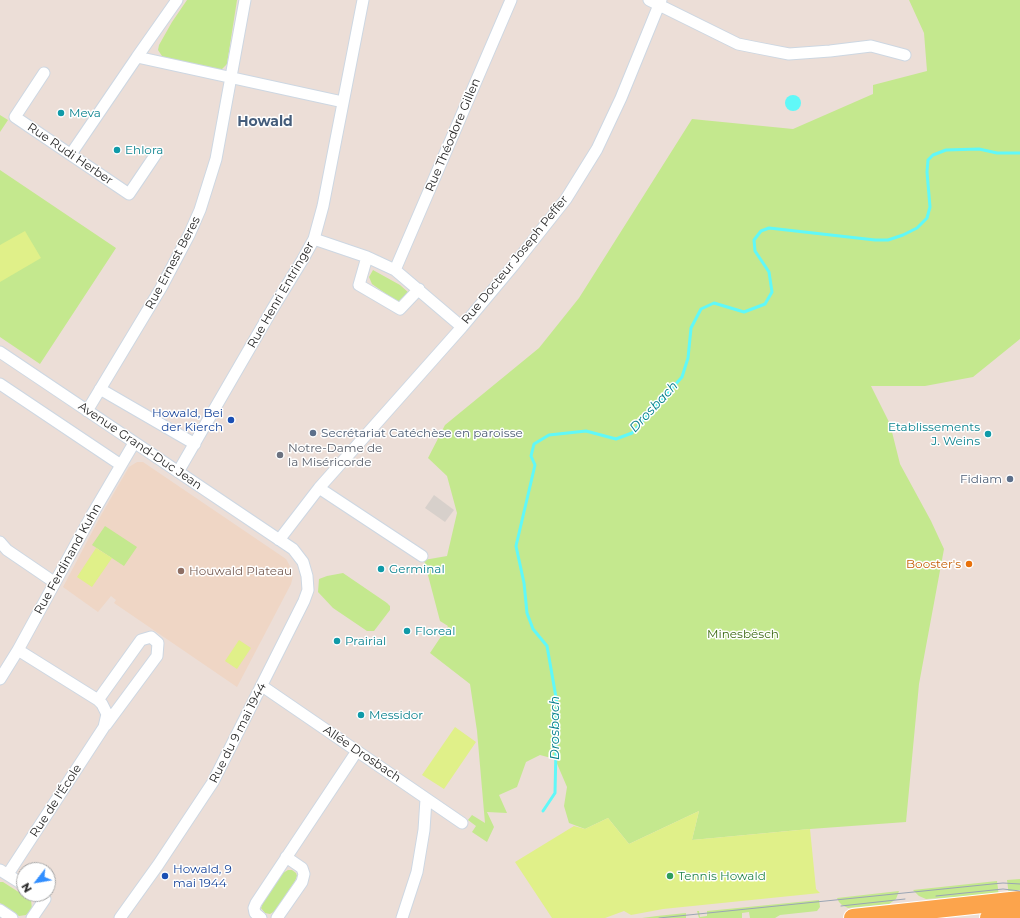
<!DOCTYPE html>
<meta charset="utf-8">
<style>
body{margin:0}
#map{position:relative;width:1020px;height:918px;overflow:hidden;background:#ecded7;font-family:Montserrat,sans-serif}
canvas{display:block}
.north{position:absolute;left:16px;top:862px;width:40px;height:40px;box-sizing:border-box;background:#fff;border:1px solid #a9a9a9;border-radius:50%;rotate:239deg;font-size:11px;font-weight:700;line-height:16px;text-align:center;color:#282828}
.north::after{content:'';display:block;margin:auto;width:14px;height:18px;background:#318eff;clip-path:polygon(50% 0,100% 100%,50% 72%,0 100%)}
</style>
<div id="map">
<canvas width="1020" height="918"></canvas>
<div class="north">N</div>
</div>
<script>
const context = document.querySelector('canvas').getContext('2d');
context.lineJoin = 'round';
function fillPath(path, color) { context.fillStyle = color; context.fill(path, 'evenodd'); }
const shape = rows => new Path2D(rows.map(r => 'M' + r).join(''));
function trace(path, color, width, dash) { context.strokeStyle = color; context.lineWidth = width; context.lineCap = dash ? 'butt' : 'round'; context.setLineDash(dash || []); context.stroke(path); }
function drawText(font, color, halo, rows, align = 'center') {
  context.font = font + ' Montserrat,sans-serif'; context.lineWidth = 3; context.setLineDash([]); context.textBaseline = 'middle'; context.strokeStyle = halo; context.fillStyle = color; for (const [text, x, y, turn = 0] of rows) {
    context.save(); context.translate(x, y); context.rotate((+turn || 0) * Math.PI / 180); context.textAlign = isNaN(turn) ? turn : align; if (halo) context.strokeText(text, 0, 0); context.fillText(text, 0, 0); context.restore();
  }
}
fillPath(shape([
 [137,462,143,462,286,559,290,566,293,576,291,584,237,687,114,603,116,600,111,596,98,612,63,587,100,517,129,467]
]), '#efd6c5');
fillPath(shape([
 [187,0,237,0,227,64,221,70,170,61,162,56,158,50,159,45,172,22],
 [909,0,1020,0,1020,339,973,377,925,386,871,386,890,424,900,464,931,521,944,549,919,684,906,822,810,829,692,840,699,811,629,844,608,818,585,829,569,823,564,806,567,787,555,759,540,755,526,762,517,787,499,795,507,813,487,812,494,827,487,842,472,832,476,826,468,820,472,815,485,823,477,731,470,684,430,653,448,626,440,621,424,560,447,556,457,513,447,476,428,458,445,425,539,348,579,298,692,119,793,129,873,94,873,85,927,71,924,33],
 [0,115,8,120,0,132],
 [0,170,116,248,40,364,0,337],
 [373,270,400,285,410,294,403,301,396,301,372,284,369,277],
 [105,526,137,547,124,566,92,545],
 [343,573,387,603,390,606,390,610,374,631,367,631,333,608,318,592,319,579,327,576],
 [288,870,292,870,296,873,297,876,295,881,275,911,270,914,265,913,261,908,263,902,283,873],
 [1020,879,1020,893,1009,896,1007,880],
 [997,881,999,897,957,897,926,899,919,896,913,890],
 [0,882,3,882,31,900,32,909,26,915,19,916,0,903],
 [899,891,896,899,889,904,848,908,842,905,839,902,837,898],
 [819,900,820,907,817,911,780,915,775,918,749,918,750,918,749,912,742,913,742,918,699,918,697,911,699,911,700,917,707,916,707,911],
 [686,913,686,918,642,918,657,916]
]), '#c4e88e');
fillPath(shape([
 [25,231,41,258,0,282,0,245],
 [96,548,112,558,92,587,77,577],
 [239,640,251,648,237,669,225,661],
 [455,727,476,742,444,789,422,775],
 [699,811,692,840,810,829,816,889,820,893,663,909,631,915,624,911,605,918,552,918,515,862,574,826,585,829,608,818,629,844]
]), '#e0f089');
fillPath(shape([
 [434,495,454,510,445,522,425,508]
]), '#d7d0cb');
fillPath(shape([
 '785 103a8 8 0 1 1 16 0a8 8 0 1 1-16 0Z'
]), '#60f8f8');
trace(shape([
 [543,811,555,793,557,703,547,646,533,629,527,613,524,583,516,546,535,465,531,456,534,444,549,435,586,431,616,439,632,433,682,377,688,358,691,328,701,309,714,303,744,312,765,304,772,292,769,272,755,251,754,240,761,231,769,228,875,240,888,240,903,235,917,228,927,218,930,207,927,172,928,160,933,155,946,150,979,149,997,153,1020,153]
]), '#60f8f8', 3);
const street = shape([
 [649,0,738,44,758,48,789,54,830,51,871,46,905,55],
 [137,57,177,0],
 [44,73,15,117,129,194,156,154],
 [71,154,137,57,343,102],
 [314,239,367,257,395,270,462,327],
 [367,257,359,285,400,309,419,289],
 [395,270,511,0],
 [0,352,293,549,303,562,307,576,308,590,304,601,213,782,158,865,120,918],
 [0,384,121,465],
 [100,389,195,444],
 [87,411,161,288,189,235,200,210,216,159,245,0],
 [178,472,273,308,303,259,314,239,323,206,363,0],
 [319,488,422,556],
 [279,540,319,488,462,327,513,266,566,199,597,149,621,98,661,0],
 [0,542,7,550,54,582],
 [0,679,18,650,93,513,134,443],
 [262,686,462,823],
 [98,700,141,640,151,637,158,643,157,656,106,725],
 [0,870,24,885],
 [8,874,104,727,107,714,102,704,98,700,18,650],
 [0,910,12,918],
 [32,918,45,899,37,894],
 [261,918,255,913,254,908,256,903,357,751],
 [277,918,302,882,304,874,302,868,286,857],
 [402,918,417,872,424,830,426,799]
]);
const primary = shape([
 [853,918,1020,900],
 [989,918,1020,915]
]);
trace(street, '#cdd7e2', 13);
trace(primary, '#fff', 20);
trace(street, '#fff', 11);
trace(primary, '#fca44c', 18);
trace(shape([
 [936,896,1003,889,1020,891],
 [841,906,905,899],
 [659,918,992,884,1003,883,1020,884]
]), '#9aa5b4', 1);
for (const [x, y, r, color] of [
 [61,113,4,"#0f9aa8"],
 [117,150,4,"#0f9aa8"],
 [231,420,4,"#1a4fb4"],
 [313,433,4,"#5c6f8a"],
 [988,434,4,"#0f9aa8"],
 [280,455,4,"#6b7280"],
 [1010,479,4,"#5c6f8a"],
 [969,564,4,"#e8710a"],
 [381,569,4,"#0f9aa8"],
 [181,571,4,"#8d6e63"],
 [407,631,4,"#0f9aa8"],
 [337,641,4,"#0f9aa8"],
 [361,715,4,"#0f9aa8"],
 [165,876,4,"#1a4fb4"],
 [670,876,4,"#2e9e5b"]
]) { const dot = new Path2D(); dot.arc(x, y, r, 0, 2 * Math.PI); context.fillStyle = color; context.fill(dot); trace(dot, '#fff', 1.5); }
drawText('12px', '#0d838f', '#fff', [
 ["Meva",69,113],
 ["Ehlora",125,150],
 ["Etablissements",980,427,"right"],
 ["J. Weins",980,441,"right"],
 ["Germinal",389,569],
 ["Floreal",415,631],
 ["Prairial",345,641],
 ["Messidor",369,715]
], 'left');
drawText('12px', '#282828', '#fff', [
 ["Rue Théodore Gillen",453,135,-67],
 ["Rue Rudi Herber",70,154,34],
 ["Rue Docteur Joseph Peffer",515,260,-51],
 ["Rue Ernest Beres",173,263,-62],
 ["Rue Henri Entringer",281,295,-60],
 ["Avenue Grand-Duc Jean",140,446,34],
 ["Rue Ferdinand Kuhn",68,559,-61],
 ["Rue du 9 mai 1944",238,733,-63],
 ["Allée Drosbach",362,754,34],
 ["Rue de l'École",56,801,-57]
]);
drawText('12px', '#164399', '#fff', [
 ["Howald, Bei",223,413],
 ["der Kierch",223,427],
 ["Howald, 9",173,869,"left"],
 ["mai 1944",173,883,"left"]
], 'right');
drawText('12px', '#4e5e75', '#fff', [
 ["Secrétariat Catéchèse en paroisse",321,433],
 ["Fidiam",1002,479,"right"]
], 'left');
drawText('12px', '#5b616d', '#fff', [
 ["Notre-Dame de",288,448],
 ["la Miséricorde",288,462]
], 'left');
drawText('12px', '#c56008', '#fff', [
 ["Booster's",961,564]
], 'right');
drawText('12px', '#785e54', '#fff', [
 ["Houwald Plateau",189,571]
], 'left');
drawText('12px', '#3c6913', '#fff', [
 ["Minesbësch",743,634]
]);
drawText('12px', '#27864d', '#fff', [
 ["Tennis Howald",678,876]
], 'left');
drawText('italic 13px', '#04808b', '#fff', [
 ["Drosbach",654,407,-47],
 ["Drosbach",555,728,-90]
]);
drawText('bold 14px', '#455d7b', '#fff', [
 ["Howald",265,122]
]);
</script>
